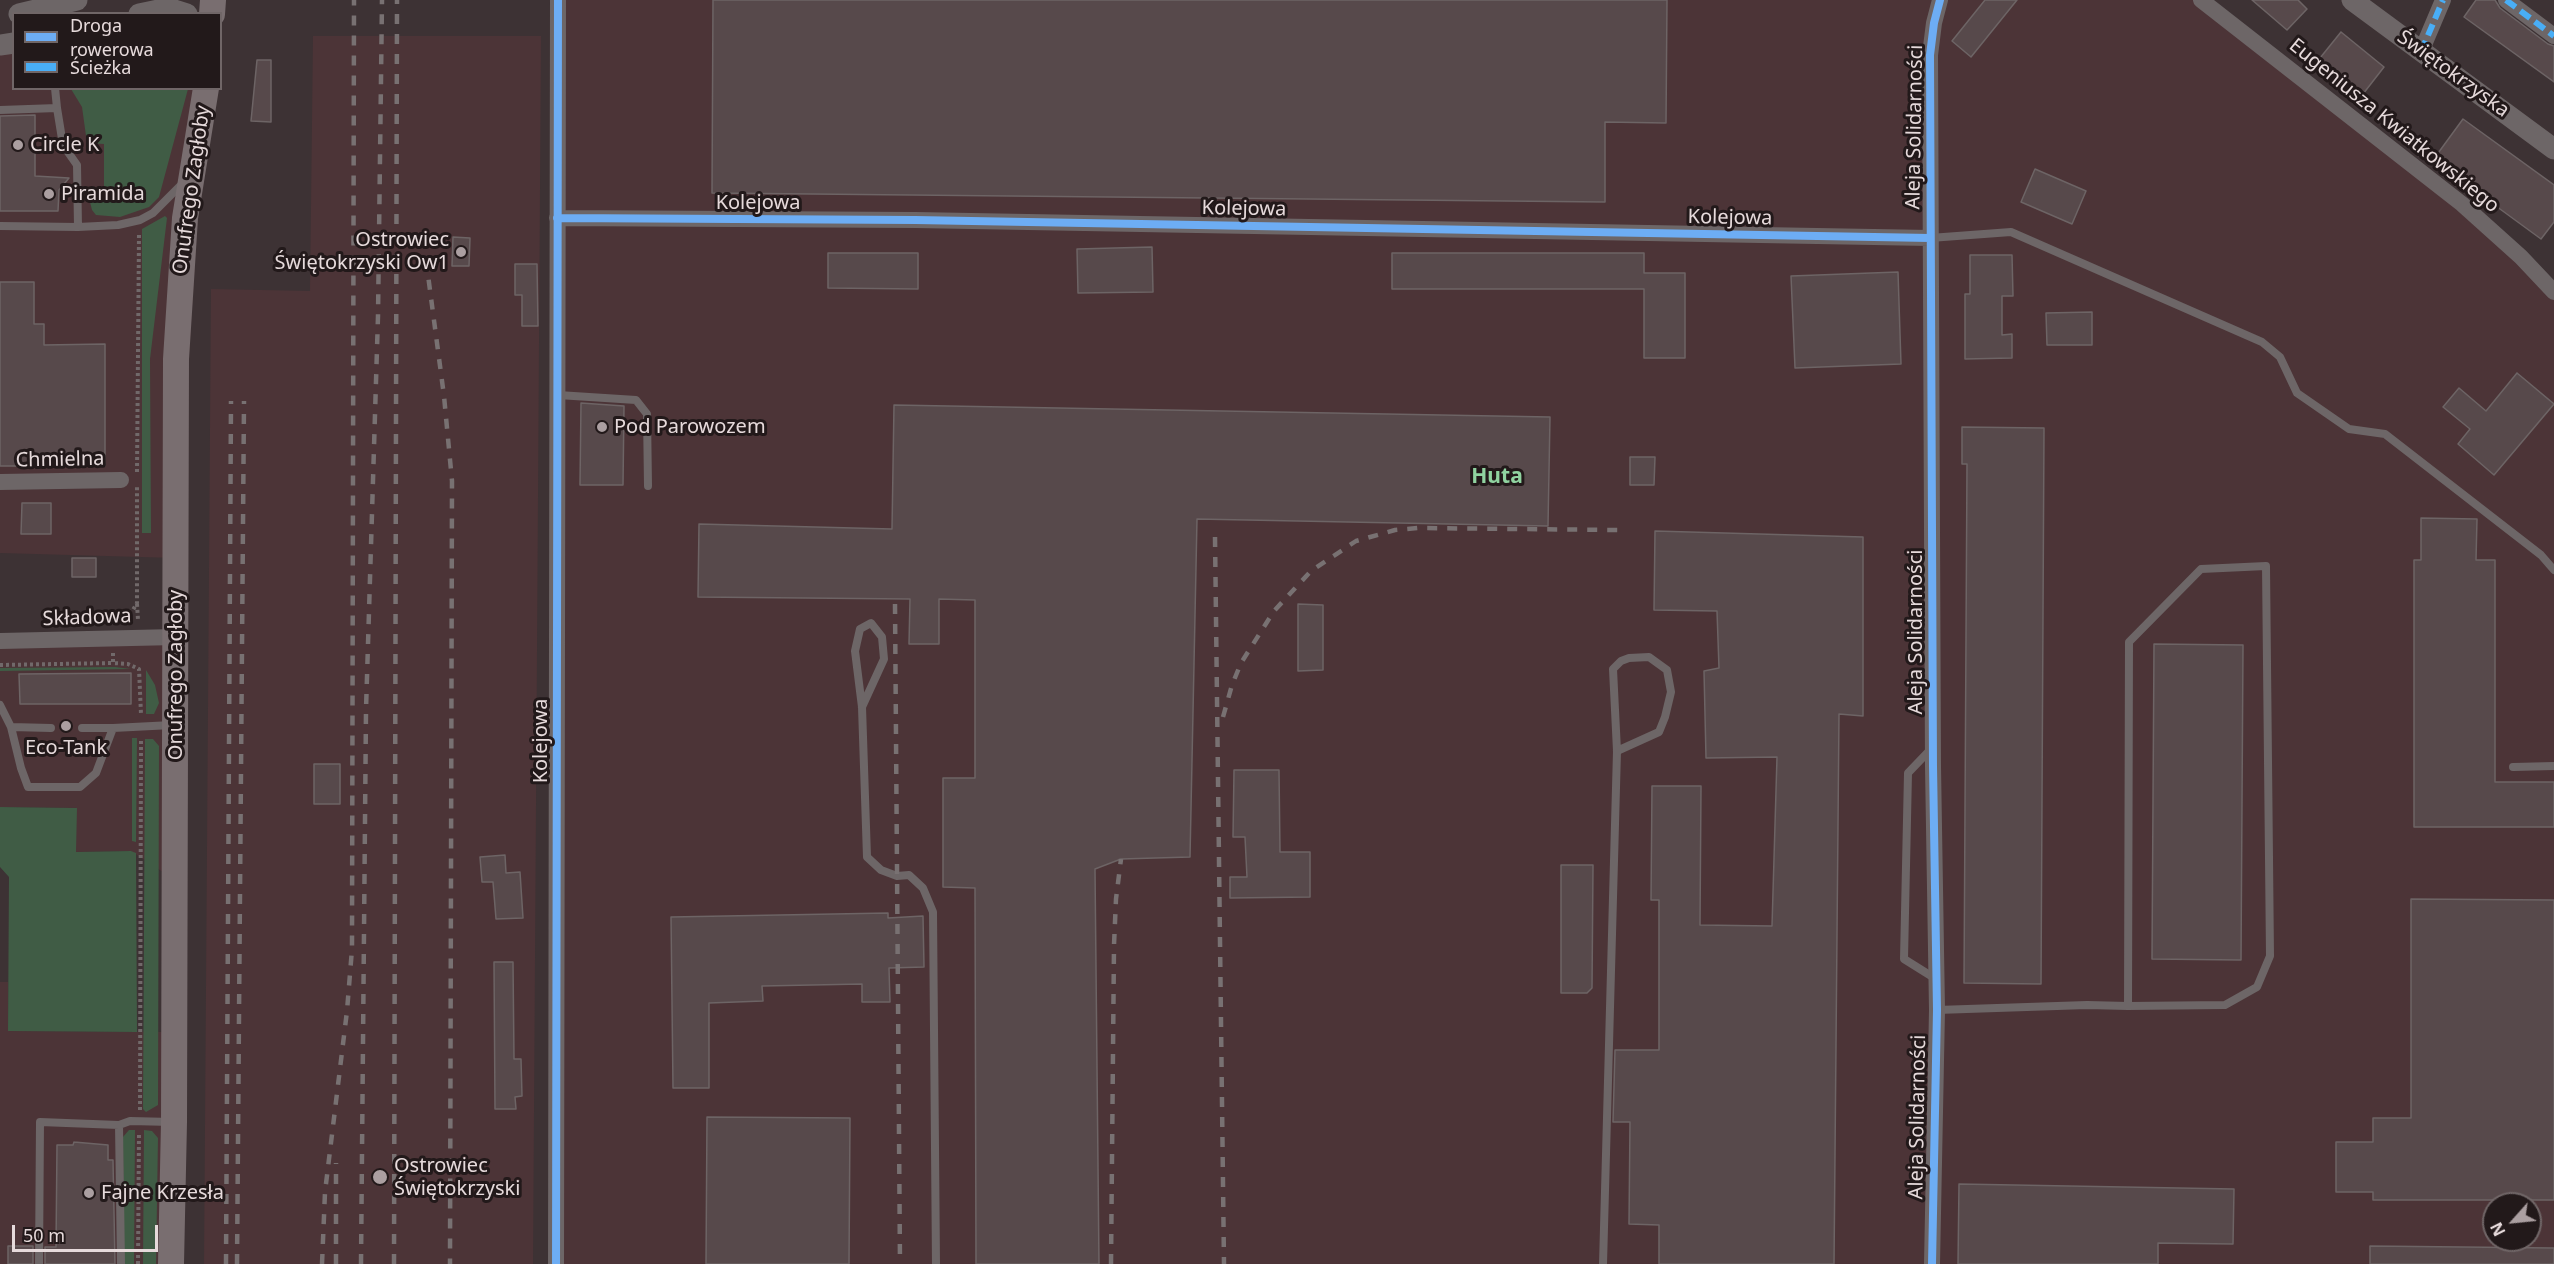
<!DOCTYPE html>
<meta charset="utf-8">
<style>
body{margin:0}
#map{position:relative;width:2554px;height:1264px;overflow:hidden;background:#3d3234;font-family:"Noto Sans",sans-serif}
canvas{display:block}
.legend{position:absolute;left:12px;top:12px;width:210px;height:78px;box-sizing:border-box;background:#22191a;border:2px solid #706667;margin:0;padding:8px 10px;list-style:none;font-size:18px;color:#e6dadb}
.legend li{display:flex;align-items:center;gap:12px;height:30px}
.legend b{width:30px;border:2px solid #706667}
.north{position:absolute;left:2482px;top:1192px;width:60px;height:60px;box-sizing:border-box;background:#22191a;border:2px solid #706667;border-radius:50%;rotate:243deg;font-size:16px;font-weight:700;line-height:24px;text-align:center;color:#e6dadb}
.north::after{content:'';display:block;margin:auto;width:21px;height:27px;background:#ab9fa1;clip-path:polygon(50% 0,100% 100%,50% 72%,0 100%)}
.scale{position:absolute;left:12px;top:1225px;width:146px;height:27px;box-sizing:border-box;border:3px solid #e6dadb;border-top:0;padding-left:8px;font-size:18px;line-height:21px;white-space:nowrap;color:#e6dadb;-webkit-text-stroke:4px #22191a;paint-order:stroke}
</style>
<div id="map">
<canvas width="2554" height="1264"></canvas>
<ul class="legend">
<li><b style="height:8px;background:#6dadf4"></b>Droga rowerowa</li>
<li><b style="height:8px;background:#49aef6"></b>Ścieżka</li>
</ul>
<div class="north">N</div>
<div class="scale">50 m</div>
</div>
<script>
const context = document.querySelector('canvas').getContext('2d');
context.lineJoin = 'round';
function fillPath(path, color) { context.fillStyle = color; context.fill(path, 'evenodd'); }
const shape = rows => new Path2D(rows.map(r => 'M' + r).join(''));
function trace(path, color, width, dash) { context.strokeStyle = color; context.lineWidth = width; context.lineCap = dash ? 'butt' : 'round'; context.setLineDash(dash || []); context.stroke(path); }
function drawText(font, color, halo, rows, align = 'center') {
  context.font = font + ' "Noto Sans",sans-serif'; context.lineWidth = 6; context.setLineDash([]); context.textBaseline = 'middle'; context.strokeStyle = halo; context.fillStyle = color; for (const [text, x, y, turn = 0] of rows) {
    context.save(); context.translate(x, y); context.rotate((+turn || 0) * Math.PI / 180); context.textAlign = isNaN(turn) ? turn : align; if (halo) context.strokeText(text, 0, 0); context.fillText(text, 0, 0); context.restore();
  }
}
fillPath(shape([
 [558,0,2201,0,2324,97,2554,292,2554,1264,556,1264],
 [2494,1204,2530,1204,2530,1240,2494,1240],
 [313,36,541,36,533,1264,204,1264,211,289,310,291],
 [13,43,14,88,206,89,176,558,0,553,0,45],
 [176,637,175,880,131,851,76,852,76,808,0,807,0,641],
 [0,982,8,982,8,1031,174,1032,171,1264,0,1264]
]), '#4c3437');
fillPath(shape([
 [71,89,188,89,159,197,149,207,120,217,96,215,92,210,90,202,104,201,104,144,87,143,82,107],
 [165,216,167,218,150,359,151,533,142,533,142,229],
 [115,667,131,669,0,671,0,668],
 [146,670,155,685,159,703,154,714,146,714],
 [132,738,137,738,136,842,132,841],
 [145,739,153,739,159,746,158,1105,146,1112,143,1109],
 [0,807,77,808,76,852,131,851,136,853,137,1032,8,1031,9,877,0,867],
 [129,1130,135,1130,134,1264,124,1264,123,1137],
 [144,1130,152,1131,158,1138,156,1264,143,1264]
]), '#405c45');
const building = shape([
 [713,0,1667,0,1666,123,1605,122,1605,202,712,193,713,0],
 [1985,0,2017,0,1971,57,1952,41,1985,0],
 [2252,0,2298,0,2307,9,2287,30,2252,0],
 [2476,0,2495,0,2500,8,2548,44,2554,46,2554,82,2464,17,2476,0],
 [2341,32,2384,67,2363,94,2320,58,2341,32],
 [257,60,271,60,271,122,251,121,257,60],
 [35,115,35,176,69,178,59,190,58,211,0,211,0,116,35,115],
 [2463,119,2554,185,2554,222,2541,239,2433,160,2463,119],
 [2035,169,2086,191,2072,224,2021,202,2035,169],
 [453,237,470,238,469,266,452,266,453,237],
 [1152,247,1153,292,1078,293,1077,249,1152,247],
 [828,253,918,253,918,289,828,288,828,253],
 [1392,253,1644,253,1644,273,1685,273,1685,358,1644,358,1644,289,1392,289,1392,253],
 [1970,255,2012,255,2013,296,2002,296,2002,335,2012,334,2012,358,1965,359,1965,294,1970,294,1970,255],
 [515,264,537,264,538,326,522,326,522,295,515,295,515,264],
 [1898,272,1901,364,1795,368,1791,276,1898,272],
 [0,282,34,282,34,324,44,324,44,345,105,344,105,466,0,466,0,282],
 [2092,312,2092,345,2047,345,2046,313,2092,312],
 [2517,373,2554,404,2494,475,2458,444,2470,429,2443,407,2459,388,2486,411,2517,373],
 [581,403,624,406,623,485,580,485,581,403],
 [894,405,1550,417,1548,526,1197,519,1190,857,1121,859,1095,869,1099,1264,976,1264,975,888,943,887,943,778,975,778,975,600,939,599,939,644,909,644,910,599,698,597,699,524,892,529,894,405],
 [1962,427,2044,428,2041,984,1964,983,1967,464,1962,464,1962,427],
 [1630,457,1655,457,1654,485,1630,485,1630,457],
 [22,503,51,503,51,534,21,534,22,503],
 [2421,518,2477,519,2476,560,2495,560,2495,782,2554,782,2554,827,2414,827,2414,560,2421,560,2421,518],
 [1655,531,1863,537,1863,716,1839,714,1834,1264,1659,1264,1659,1225,1629,1224,1630,1122,1613,1122,1615,1050,1659,1050,1659,900,1651,900,1652,786,1701,786,1700,925,1772,926,1777,757,1706,758,1704,671,1719,668,1717,611,1654,610,1655,531],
 [72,558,96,558,96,577,72,577,72,558],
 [1298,604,1323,605,1323,670,1298,671,1298,604],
 [2154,644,2243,645,2241,960,2152,959,2154,644],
 [131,673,131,704,20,704,19,674,131,673],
 [314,764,340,764,340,804,314,804,314,764],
 [1234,770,1279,770,1280,852,1310,852,1310,897,1230,898,1230,877,1247,877,1245,837,1233,837,1234,770],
 [505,855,506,873,520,872,523,918,496,919,493,882,482,882,480,857,505,855],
 [1561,865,1593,865,1592,988,1587,993,1561,993,1561,865],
 [2411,899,2554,900,2554,1200,2373,1200,2373,1192,2336,1192,2336,1142,2373,1142,2373,1118,2411,1118,2411,899],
 [888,913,888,918,923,916,924,967,889,968,890,1002,862,1002,862,984,762,986,763,1001,709,1003,709,1088,673,1088,671,917,888,913],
 [494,962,513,962,514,1059,521,1059,522,1096,515,1097,516,1109,495,1109,494,962],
 [707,1117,850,1118,849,1264,706,1264,707,1117],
 [74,1142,108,1145,108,1160,113,1160,115,1264,45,1264,45,1247,56,1247,57,1145,73,1145,74,1142],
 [1959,1184,2234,1189,2233,1244,2158,1243,2158,1264,1958,1264,1959,1184],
 [8,1246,33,1246,33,1264,8,1264,8,1246],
 [2370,1246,2554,1248,2554,1264,2370,1264,2370,1246]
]);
fillPath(building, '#57494b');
trace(building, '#6d6465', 1.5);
trace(shape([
 [137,472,139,234],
 [137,604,138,620],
 [112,620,133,610,137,603,137,486],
 [113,653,113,663,128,664,139,669,141,714],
 [0,665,113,663],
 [140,1110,141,740],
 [138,1264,139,1133]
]), '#71696a', 4, [3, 3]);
trace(shape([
 [57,108,63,145,77,165,78,227],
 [0,110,57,108,55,88],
 [0,226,78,227,118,225,140,220,153,213,183,183],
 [1930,238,2011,232,2262,342,2280,357,2297,393,2349,429,2385,434,2541,555,2554,570],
 [558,395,636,400,647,414,648,486],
 [0,705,11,727,21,768,28,787,80,787,96,773,113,728,172,725],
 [862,707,884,659,882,637,871,623,860,629,855,651,862,707,867,857,881,870,897,876,909,875,923,888,933,912,936,1264],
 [11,727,51,728],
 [82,728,113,728],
 [1931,749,1908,773,1904,959,1936,979],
 [2513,767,2554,766],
 [1937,1010,2087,1005,2128,1006,2225,1005,2257,987,2270,956,2266,566,2201,569,2129,642,2128,1006],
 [119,1125,121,1264],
 [39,1264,40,1122,119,1125,130,1121,172,1122],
 [1603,1264,1617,751,1613,669,1621,661,1629,658,1649,657,1667,670,1671,692,1665,717,1659,732,1617,751]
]), '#6d6667', 8);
trace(shape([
 [2201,0,2462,204,2521,257,2554,292],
 [2506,0,2554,36],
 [2421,52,2443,0],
 [557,218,915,220,1930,238],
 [0,482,121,480],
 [0,641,176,637],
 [556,1264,558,0],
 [1932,1264,1937,1010,1933,766,1930,55,1934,23,1940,0]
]), '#6d6667', 16);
trace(shape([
 [2352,0,2554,149],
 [19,14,77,0],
 [139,14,168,8,187,14],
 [0,45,14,43]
]), '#6d6667', 21);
trace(shape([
 [212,14,213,0],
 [171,1264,174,1122,176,359,185,218,206,88]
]), '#796e70', 26);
trace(shape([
 [426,260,444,396,452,481,450,1264],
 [1215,537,1224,1264],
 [895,604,900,1264],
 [1223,717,1232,685,1241,663,1274,611,1311,571,1356,541,1395,530,1418,528,1619,530],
 [226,1264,231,401],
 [237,1264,244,401],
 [322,1264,325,1192,347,1011,352,949,354,0],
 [336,1264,336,1163],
 [361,1264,366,710,378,316,382,0],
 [394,1264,397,0],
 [1111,1264,1114,945,1116,899,1121,859]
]), '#787172', 4.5, [10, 10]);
trace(shape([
 [2506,0,2554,36],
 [2421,52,2443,0]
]), '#49aef6', 6, [12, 6]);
trace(shape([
 [557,218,915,220,1930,238],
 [556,1264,558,0],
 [1932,1264,1937,1010,1933,766,1930,55,1934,23,1940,0]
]), '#6dadf4', 8);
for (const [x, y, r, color] of [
 [18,145,6,"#ab9fa1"],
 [49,194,6,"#ab9fa1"],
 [461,252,6,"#ab9fa1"],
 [602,427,6,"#ab9fa1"],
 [66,726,6,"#ab9fa1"],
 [380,1177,8,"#ab9fa1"],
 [89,1193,6,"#ab9fa1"]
]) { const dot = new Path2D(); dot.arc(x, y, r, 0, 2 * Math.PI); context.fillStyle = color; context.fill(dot); trace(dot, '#22191a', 2); }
drawText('20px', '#e6dadb', '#22191a', [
 ["Świętokrzyska",2453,74,36],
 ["Eugeniusza Kwiatkowskiego",2394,126,39],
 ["Aleja Solidarności",1915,127,-89],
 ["Onufrego Zagłoby",192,190,-82],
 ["Kolejowa",758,203],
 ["Kolejowa",1244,209,1],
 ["Kolejowa",1730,218,1],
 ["Chmielna",60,460,-1],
 ["Składowa",87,618,-2],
 ["Aleja Solidarności",1916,632,-90],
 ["Onufrego Zagłoby",176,675,-90],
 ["Kolejowa",541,741,-90],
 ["Aleja Solidarności",1918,1117,-89]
]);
drawText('20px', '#e6dadb', '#22191a', [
 ["Circle K",30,145],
 ["Piramida",61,194],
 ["Ostrowiec",449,240,"right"],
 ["Świętokrzyski Ow1",449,263,"right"],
 ["Pod Parowozem",614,427],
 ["Eco-Tank",66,748,"center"],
 ["Ostrowiec",394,1166],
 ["Świętokrzyski",394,1189],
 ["Fajne Krzesła",101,1193]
], 'left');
drawText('bold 21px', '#90d3a0', '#22191a', [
 ["Huta",1497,477]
]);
</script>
